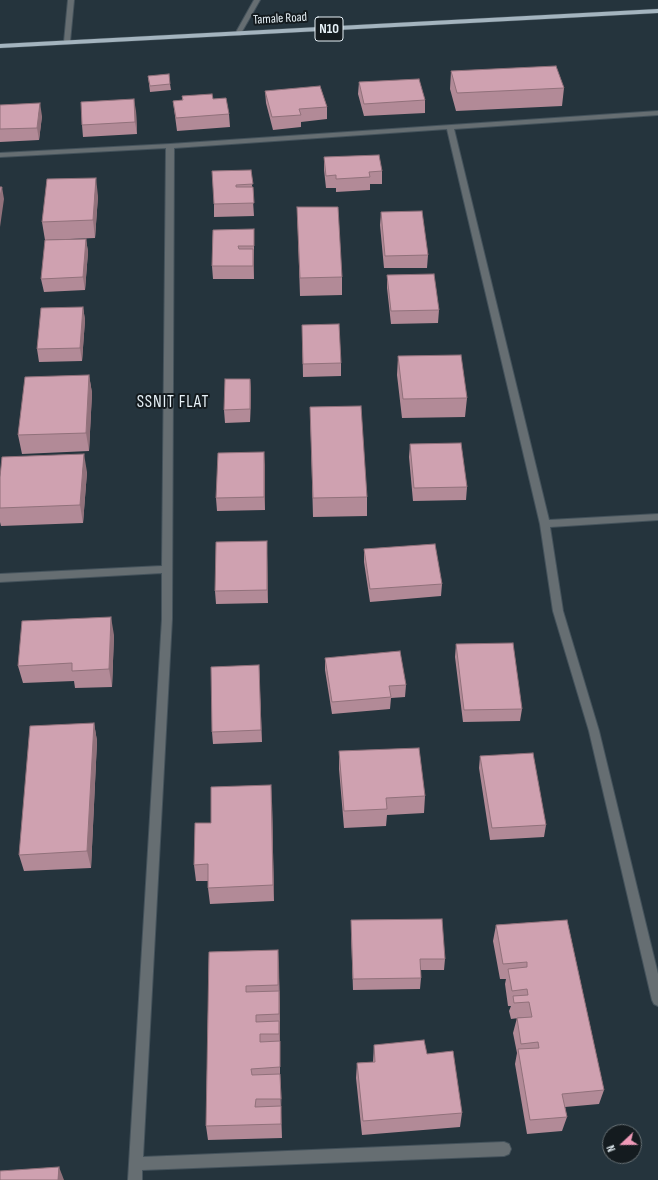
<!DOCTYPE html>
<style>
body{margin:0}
#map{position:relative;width:658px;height:1180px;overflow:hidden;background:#25343d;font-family:"Sofia Sans Condensed",sans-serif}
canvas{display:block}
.north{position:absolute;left:602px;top:1124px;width:40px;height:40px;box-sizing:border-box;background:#141b1f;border:1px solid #687175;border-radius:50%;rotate:248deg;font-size:11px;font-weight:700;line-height:16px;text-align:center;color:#e7f1f7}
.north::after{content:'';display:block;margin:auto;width:14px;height:18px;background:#ef9ab8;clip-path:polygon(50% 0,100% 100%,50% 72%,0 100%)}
</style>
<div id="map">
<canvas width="658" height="1180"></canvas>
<div class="north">N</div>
</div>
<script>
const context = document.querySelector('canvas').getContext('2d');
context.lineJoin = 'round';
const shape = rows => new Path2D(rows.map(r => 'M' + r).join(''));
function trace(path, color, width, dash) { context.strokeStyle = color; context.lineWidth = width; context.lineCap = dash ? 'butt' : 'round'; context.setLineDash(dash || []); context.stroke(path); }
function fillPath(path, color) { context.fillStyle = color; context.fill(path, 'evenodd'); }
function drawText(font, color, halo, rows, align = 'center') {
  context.font = font + ' "Sofia Sans Condensed",sans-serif'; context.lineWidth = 4; context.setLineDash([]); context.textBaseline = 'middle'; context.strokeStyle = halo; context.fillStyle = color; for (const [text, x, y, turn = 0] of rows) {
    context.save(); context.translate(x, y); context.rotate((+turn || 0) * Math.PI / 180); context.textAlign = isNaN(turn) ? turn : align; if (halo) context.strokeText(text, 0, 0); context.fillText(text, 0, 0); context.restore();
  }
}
const minor = shape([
 [68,0,74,0,70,42,67,44,64,42,68,0],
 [254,0,260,0,240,35,236,35,235,34,254,0],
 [658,111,658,115,454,129,549,520,658,514,658,520,550,527,563,611,599,731,658,974,658,1006,654,1004,652,1000,589,731,553,611,540,524,447,129,174,148,172,619,143,1157,504,1142,509,1144,511,1149,509,1154,504,1156,142,1170,142,1180,128,1180,162,619,162,573,0,582,0,574,162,566,166,148,0,157,0,153,170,144,658,111]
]);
const trunk = shape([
 [658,9,658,13,0,48,0,44,658,9]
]);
trace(minor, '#44525b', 2);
trace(trunk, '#44525b', 1);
fillPath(minor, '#666e72');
fillPath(trunk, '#a4b4bf');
fillPath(shape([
 [451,71,564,88,562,106,456,111,450,89],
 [148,76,170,84,171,90,150,92],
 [359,82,425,100,425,113,364,116,358,94],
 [265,91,327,107,327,119,301,122,301,127,273,130,266,103],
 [182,96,213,99,229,114,230,127,177,131,173,101,182,100],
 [0,105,42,116,39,140,0,142],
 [136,111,137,134,83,137,82,125],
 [324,157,382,171,382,184,370,184,370,190,336,192,336,188,326,188,324,170],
 [251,170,254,216,214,217,214,204],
 [98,196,95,238,45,240,42,222],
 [297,207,342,277,342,295,300,296],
 [381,212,428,255,427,268,384,268,380,225],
 [213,230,254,242,254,279,213,279,212,266],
 [86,239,88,252,85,290,44,292,41,279],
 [387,275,439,310,438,323,391,324,387,288],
 [83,307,85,320,82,361,39,362,37,349],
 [302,325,341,363,341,376,303,377],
 [398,356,467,398,465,417,402,418,397,375],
 [89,375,92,393,89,451,22,454,18,435],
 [250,379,251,392,250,422,225,423,224,410],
 [310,407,367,497,367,516,313,517],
 [410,444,467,487,466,500,413,501,409,457],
 [265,465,265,510,217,511,216,498],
 [87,472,83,523,1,526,0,522,0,477],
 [364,549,442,584,441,596,370,602,364,562],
 [267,553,268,603,216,604,215,591],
 [114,635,112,687,75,688,74,681,23,683,18,666],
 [456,644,522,709,520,721,463,722,455,657],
 [325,658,406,685,405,697,391,698,390,709,332,714,325,670],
 [259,665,262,742,213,744,212,732],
 [94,723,97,741,91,868,24,871,19,855],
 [339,751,425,796,424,813,387,815,386,826,344,828,339,769],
 [480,756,546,825,544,837,490,840,479,768],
 [272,802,274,901,210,904,208,888,208,881,196,881,194,865,211,823],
 [351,920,445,959,444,970,421,970,421,978,420,989,353,990,351,932],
 [567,920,604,1090,599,1104,565,1107,567,1117,562,1131,527,1134,515,1064,517,1053,513,1033,517,1018,526,1017,511,1019,509,1011,511,1006,508,1006,505,984,506,979,500,979,493,941,496,925],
 [278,950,280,1006,280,1081,282,1138,208,1140,206,1126,209,952],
 [374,1045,427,1054,462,1113,460,1127,362,1135,356,1078,357,1063,373,1062]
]), '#b28a97');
fillPath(shape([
 [134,99,136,111,137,134,135,122],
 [40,103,42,116,39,140,37,128],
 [96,178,98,196,95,238,93,220],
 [2,187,4,199,0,227,0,197],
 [86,239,88,252,85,290,83,277],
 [253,249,254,262,254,279,253,266],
 [83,307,85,320,82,361,80,348],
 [89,375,92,393,89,451,86,433],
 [250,379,251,392,250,422],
 [264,452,265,465,265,510,264,497],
 [84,454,87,472,83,523,80,505],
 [267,541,267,553,268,603,267,590],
 [111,617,114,635,112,687,109,669],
 [94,723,97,741,91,868,87,851],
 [271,785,272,802,274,901,273,885],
 [278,950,279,965,280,1029,279,1014],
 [279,1021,280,1036,280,1049,279,1034],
 [280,1074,281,1088,282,1113,281,1099],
 [59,1167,64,1180,58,1180]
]), '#91717b');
const building = shape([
 [556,66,564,88,457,93,451,71,556,66],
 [169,74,170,84,150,86,148,76,169,74],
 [419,79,425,100,364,104,359,82,419,79],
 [320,86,327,107,299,109,301,115,272,117,265,91,320,86],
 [212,94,213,99,226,98,229,114,176,118,173,101,183,100,182,96,212,94],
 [134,99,135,122,82,125,81,102,134,99],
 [40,103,37,128,0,129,0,105,40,103],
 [379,155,382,171,369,172,370,177,336,179,336,175,326,176,324,157,379,155],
 [251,170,253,184,236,185,236,187,253,187,254,203,214,204,212,171,251,170],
 [96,178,93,220,42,222,47,179,96,178],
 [0,187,2,187,0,197,0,187],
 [297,207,338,207,342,277,300,278,297,207],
 [422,211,428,255,385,256,381,212,422,211],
 [254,229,254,246,238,246,239,249,253,249,253,266,212,266,213,230,254,229],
 [86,239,83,277,41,279,45,240,86,239],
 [434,274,439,310,391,311,387,275,434,274],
 [83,307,80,348,37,349,41,308,83,307],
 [339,324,341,363,303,364,302,325,339,324],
 [461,355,467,398,403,399,398,356,461,355],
 [89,375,86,433,18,435,25,377,89,375],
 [225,379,250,379,250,409,224,410,225,379],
 [361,406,367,497,313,498,310,407,361,406],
 [461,443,467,487,414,488,410,444,461,443],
 [264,452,264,497,216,498,218,453,264,452],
 [84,454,80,505,0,508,0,477,2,457,84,454],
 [267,541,267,590,215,591,216,542,267,541],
 [435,544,442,584,370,589,364,549,435,544],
 [111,617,109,669,72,671,72,663,18,666,22,621,111,617],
 [513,643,522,709,464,710,456,644,513,643],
 [400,651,406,685,389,686,391,697,332,702,325,658,400,651],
 [259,665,261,730,212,732,211,667,259,665],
 [94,723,87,851,19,855,30,726,94,723],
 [419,748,425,796,386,798,387,809,344,811,339,751,419,748],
 [533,753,546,825,492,828,480,756,533,753],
 [271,785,273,885,208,888,208,864,194,865,195,823,211,823,211,787,271,785],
 [442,919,445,959,420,959,421,978,353,979,351,920,442,919],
 [567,920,604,1090,562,1094,567,1117,530,1120,518,1049,539,1048,538,1042,521,1044,517,1018,532,1017,529,1002,514,1003,513,996,528,995,527,989,512,991,508,969,527,967,527,962,503,964,496,925,567,920],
 [278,950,278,985,246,986,246,992,279,991,279,1014,256,1015,256,1022,279,1021,279,1034,260,1034,260,1042,280,1041,280,1067,251,1069,252,1075,280,1074,281,1099,256,1099,255,1107,281,1106,281,1124,206,1126,209,952,278,950],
 [424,1040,427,1054,453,1051,462,1113,363,1121,357,1063,375,1062,374,1045,424,1040],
 [59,1167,58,1180,0,1180,0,1171,59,1167]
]);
fillPath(building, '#cfa1b0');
trace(building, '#91717b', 1);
drawText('13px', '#e7f1f7', '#141b1f', [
 ["Tamale Road",280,19,-3]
]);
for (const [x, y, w] of [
 [329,29,28]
]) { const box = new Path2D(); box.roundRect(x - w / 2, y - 12, w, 24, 3); context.fillStyle = '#141b1f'; context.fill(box); trace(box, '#e7f1f7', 1); }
drawText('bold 14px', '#e7f1f7', null, [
 ["N10",329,29]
]);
context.letterSpacing = '1px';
drawText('17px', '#e7f1f7', '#141b1f', [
 ["SSNIT FLAT",173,403]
]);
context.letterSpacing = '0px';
</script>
